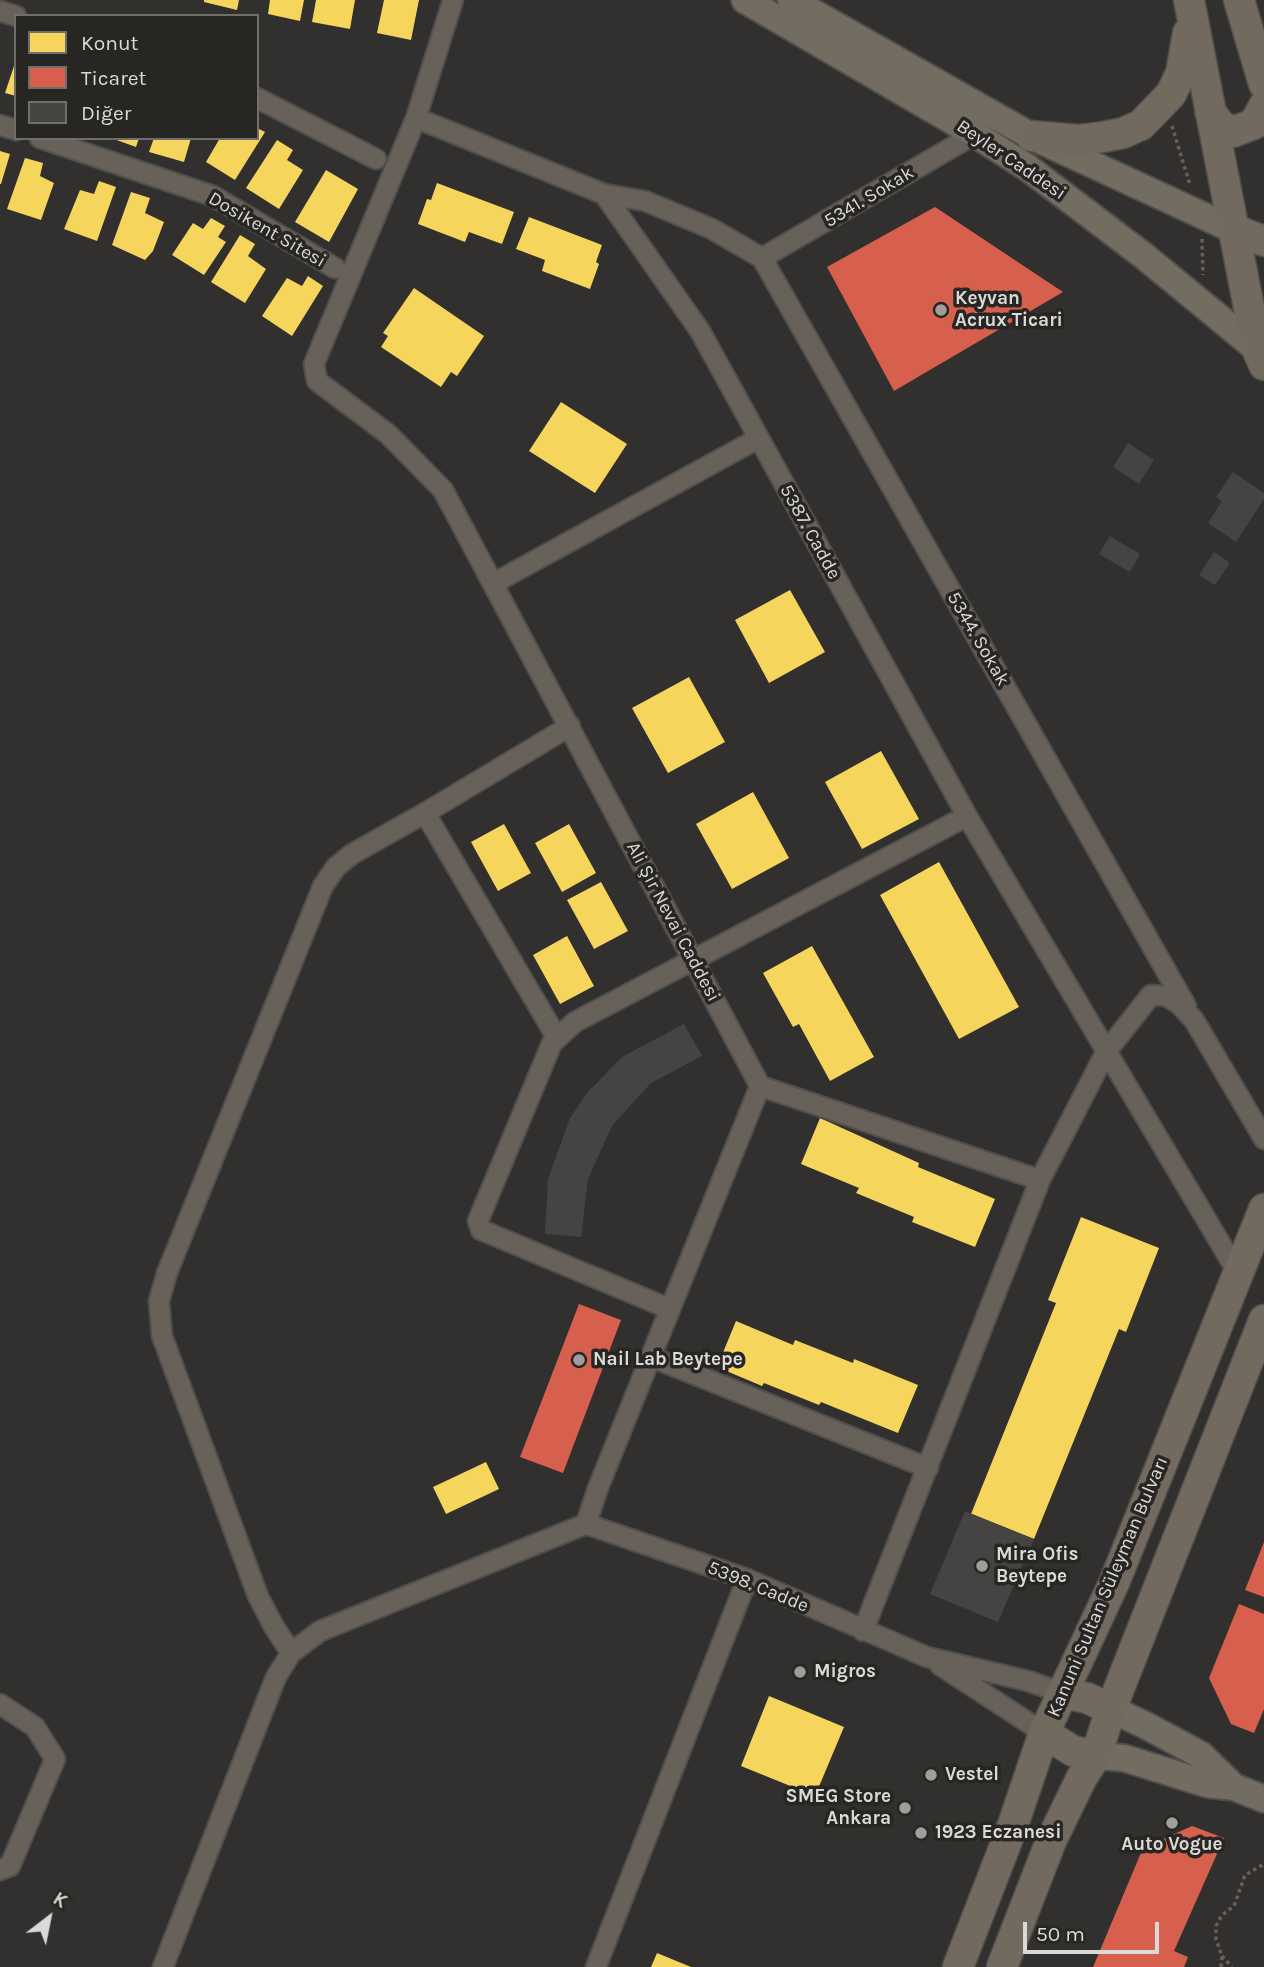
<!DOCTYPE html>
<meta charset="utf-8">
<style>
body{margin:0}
#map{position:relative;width:1264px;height:1967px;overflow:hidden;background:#31302e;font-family:Karla,sans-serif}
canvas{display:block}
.legend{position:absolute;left:14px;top:14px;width:245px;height:126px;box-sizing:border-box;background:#282623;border:2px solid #6f6e6b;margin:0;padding:9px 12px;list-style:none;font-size:21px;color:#dad9d7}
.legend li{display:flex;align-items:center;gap:14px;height:35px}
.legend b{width:35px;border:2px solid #6f6e6b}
.north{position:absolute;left:14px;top:1883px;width:70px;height:70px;-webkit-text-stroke:5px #282623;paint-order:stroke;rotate:32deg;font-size:19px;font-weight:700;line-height:28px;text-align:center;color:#dad9d7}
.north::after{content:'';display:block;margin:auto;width:24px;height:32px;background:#dad9d7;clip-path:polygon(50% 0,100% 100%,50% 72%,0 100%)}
.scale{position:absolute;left:1023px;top:1922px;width:136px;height:32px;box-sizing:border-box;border:4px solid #dad9d7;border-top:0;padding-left:9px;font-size:21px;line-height:24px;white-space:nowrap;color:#dad9d7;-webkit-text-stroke:5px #282623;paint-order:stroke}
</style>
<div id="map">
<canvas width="1264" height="1967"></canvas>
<ul class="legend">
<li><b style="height:19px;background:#f6d55c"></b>Konut</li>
<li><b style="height:19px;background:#d6604d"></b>Ticaret</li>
<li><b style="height:19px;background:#454443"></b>Diğer</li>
</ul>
<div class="north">K</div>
<div class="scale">50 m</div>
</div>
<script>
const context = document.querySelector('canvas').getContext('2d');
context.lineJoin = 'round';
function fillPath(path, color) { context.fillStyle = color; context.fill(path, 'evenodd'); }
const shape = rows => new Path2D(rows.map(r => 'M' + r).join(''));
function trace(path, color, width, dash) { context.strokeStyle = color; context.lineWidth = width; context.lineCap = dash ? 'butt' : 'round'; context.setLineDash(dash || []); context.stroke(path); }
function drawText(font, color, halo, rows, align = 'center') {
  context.font = font + ' Karla,sans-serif'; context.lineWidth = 7; context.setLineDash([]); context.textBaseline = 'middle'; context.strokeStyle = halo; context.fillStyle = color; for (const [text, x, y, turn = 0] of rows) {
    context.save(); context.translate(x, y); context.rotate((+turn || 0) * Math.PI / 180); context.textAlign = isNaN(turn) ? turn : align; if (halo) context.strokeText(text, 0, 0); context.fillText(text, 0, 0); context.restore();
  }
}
fillPath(shape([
 [204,0,239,0,237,10,204,2],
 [270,0,304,0,300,21,268,14],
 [316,0,355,0,350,29,312,22],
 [384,0,419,0,411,40,377,33],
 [16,60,16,96,5,93],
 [257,128,265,132,235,180,206,162,220,138,257,138],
 [111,138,139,138,136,147],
 [154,138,191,138,184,162,149,152],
 [277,140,293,150,287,160,303,170,279,209,246,188],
 [0,151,10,154,1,184,0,184],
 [25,158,43,163,40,176,54,183,41,220,7,209],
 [326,170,358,189,329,242,295,222],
 [99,181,116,187,97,241,64,229,80,190,94,194],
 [437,183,514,212,502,244,469,232,465,242,418,224,427,199,431,200],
 [131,192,150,198,145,213,164,222,153,251,145,260,112,245],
 [529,217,602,245,596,262,599,264,590,289,542,271,545,260,516,249],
 [211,218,225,226,218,237,226,242,204,275,172,255,193,223,203,229],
 [240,235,255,244,248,256,266,269,245,303,211,282],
 [308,276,323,286,292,336,262,316,287,278,302,286],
 [414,288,484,336,457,376,451,372,441,387,381,347,388,336,383,333],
 [561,402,627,444,595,493,529,451],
 [790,590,825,652,769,683,735,620],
 [689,677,725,742,668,773,632,708],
 [881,751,919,819,862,849,825,782],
 [753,792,789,858,732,889,696,824],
 [504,824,531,873,498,891,471,842],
 [569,824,596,873,562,892,535,843],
 [939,862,1019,1007,959,1039,880,895],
 [601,882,628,931,594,949,567,900],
 [567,936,594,986,560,1004,533,955],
 [812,946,874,1057,830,1081,799,1024,793,1027,763,973],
 [820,1118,919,1163,918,1167,995,1199,975,1247,912,1222,914,1217,856,1193,859,1188,801,1164],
 [1081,1217,1159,1248,1126,1332,1119,1329,1034,1539,971,1514,1056,1303,1048,1300],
 [736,1321,793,1345,795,1340,853,1363,854,1359,918,1385,898,1433,821,1402,819,1405,764,1383,762,1386,717,1367],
 [486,1462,499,1489,446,1514,433,1487],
 [769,1696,844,1727,815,1796,741,1766],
 [657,1953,691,1967,651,1967]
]), '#f6d55c');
fillPath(shape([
 [935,207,1063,292,894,391,827,267],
 [579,1304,621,1320,563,1473,520,1457],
 [1264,1542,1264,1597,1245,1590],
 [1239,1604,1264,1614,1264,1709,1254,1733,1231,1724,1209,1678],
 [1192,1826,1224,1838,1174,1951,1188,1957,1184,1967,1093,1967,1143,1848]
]), '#d6604d');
fillPath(shape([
 [1128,443,1154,460,1139,484,1113,467],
 [1233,472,1264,493,1264,499,1236,542,1208,523,1222,501,1216,497],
 [1110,536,1140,554,1130,572,1099,554],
 [1214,552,1230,563,1215,585,1199,575],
 [684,1024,702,1056,651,1083,612,1126,588,1179,581,1237,545,1234,548,1179,570,1118,587,1093,622,1057],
 [965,1511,1034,1539,998,1622,930,1594]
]), '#454443');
const street = shape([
 [453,0,416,118,314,364,317,381,388,434,443,490,760,1086,598,1488,586,1524],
 [0,11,16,16],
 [257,98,376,159],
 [416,118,604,194,645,201,712,229,762,258],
 [0,125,16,130],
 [40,138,213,196,335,268],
 [604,194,700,331,967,816,1238,1273],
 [762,258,1186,1006],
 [762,258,975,134],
 [494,583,759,438],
 [425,813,557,1038],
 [760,1086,1040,1180],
 [670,1309,481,1230,478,1221,552,1043,575,1022,967,816],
 [651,1357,928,1468],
 [586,1524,747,1579,927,1657,1028,1681,1063,1693],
 [863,1631,1040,1180,1106,1052,1151,995,1166,996,1179,1004,1194,1020,1264,1139],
 [291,1653,273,1625,258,1596,162,1336,159,1301,167,1273,323,886,336,867,352,854,425,813,570,726],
 [940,1665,1044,1733],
 [0,1704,35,1727,55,1759,10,1866,0,1870],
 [163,1967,276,1677,291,1653,320,1631,586,1524],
 [596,1967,747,1579]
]);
const secondary = shape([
 [745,0,975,134,1028,168,1144,256,1257,349],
 [791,0,1031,136,1232,229],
 [1111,1709,1145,1725,1201,1755,1234,1787],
 [1096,1756,1124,1758,1207,1784,1234,1787,1264,1799]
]);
const primary = shape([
 [1189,0,1257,349,1264,365],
 [1239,0,1264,84],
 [1210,111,1221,126,1233,132,1254,124,1264,106],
 [1031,136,1079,140,1103,137,1123,133,1141,125,1171,94,1181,73,1188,33],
 [1232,229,1264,241],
 [1063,1693,1087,1698,1111,1709],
 [1044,1733,1073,1751,1096,1756],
 [958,1967,1013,1825,1044,1733,1114,1583,1264,1209],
 [1002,1967,1051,1841,1082,1777,1096,1756,1111,1709,1264,1320]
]);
trace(street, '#4f4e4d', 23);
trace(secondary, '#4f4e4d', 30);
trace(primary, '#4f4e4d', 33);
trace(shape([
 [1172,126,1190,185],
 [1202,239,1203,275],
 [1222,1956,1232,1967],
 [1221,1967,1222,1956,1216,1939,1216,1926,1222,1915,1234,1906,1245,1875,1264,1864]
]), '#66615c', 3.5, [3.5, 3.5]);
trace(street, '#676159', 19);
trace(secondary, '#736c61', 26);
trace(primary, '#726a5f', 30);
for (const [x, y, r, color] of [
 [941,310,7,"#9f9e9c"],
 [579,1360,7,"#9f9e9c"],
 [982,1566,7,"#9f9e9c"],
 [800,1672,7,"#9f9e9c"],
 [931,1775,7,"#9f9e9c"],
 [905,1808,7,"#9f9e9c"],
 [1172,1823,7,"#9f9e9c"],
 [921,1833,7,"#9f9e9c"]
]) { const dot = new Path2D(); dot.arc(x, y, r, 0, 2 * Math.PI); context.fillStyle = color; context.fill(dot); trace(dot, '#282623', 2.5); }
drawText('19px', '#dad9d7', '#282623', [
 ["Beyler Caddesi",1011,160,34],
 ["5341. Sokak",869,197,-31],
 ["Dosikent Sitesi",267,230,30],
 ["5387. Cadde",810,532,61],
 ["5344. Sokak",978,639,60],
 ["Ali Şir Nevai Caddesi",673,922,62],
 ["5398. Cadde",758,1587,22],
 ["Kanuni Sultan Süleyman Bulvarı",1108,1587,-67]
]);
drawText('bold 19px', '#dad9d7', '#282623', [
 ["Keyvan",955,299],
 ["Acrux Ticari",955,321],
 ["Nail Lab Beytepe",593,1360],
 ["Mira Ofis",996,1555],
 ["Beytepe",996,1577],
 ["Migros",814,1672],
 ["Vestel",945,1775],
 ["SMEG Store",891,1797,"right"],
 ["Ankara",891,1819,"right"],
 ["1923 Eczanesi",935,1833],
 ["Auto Vogue",1172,1845,"center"]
], 'left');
</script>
